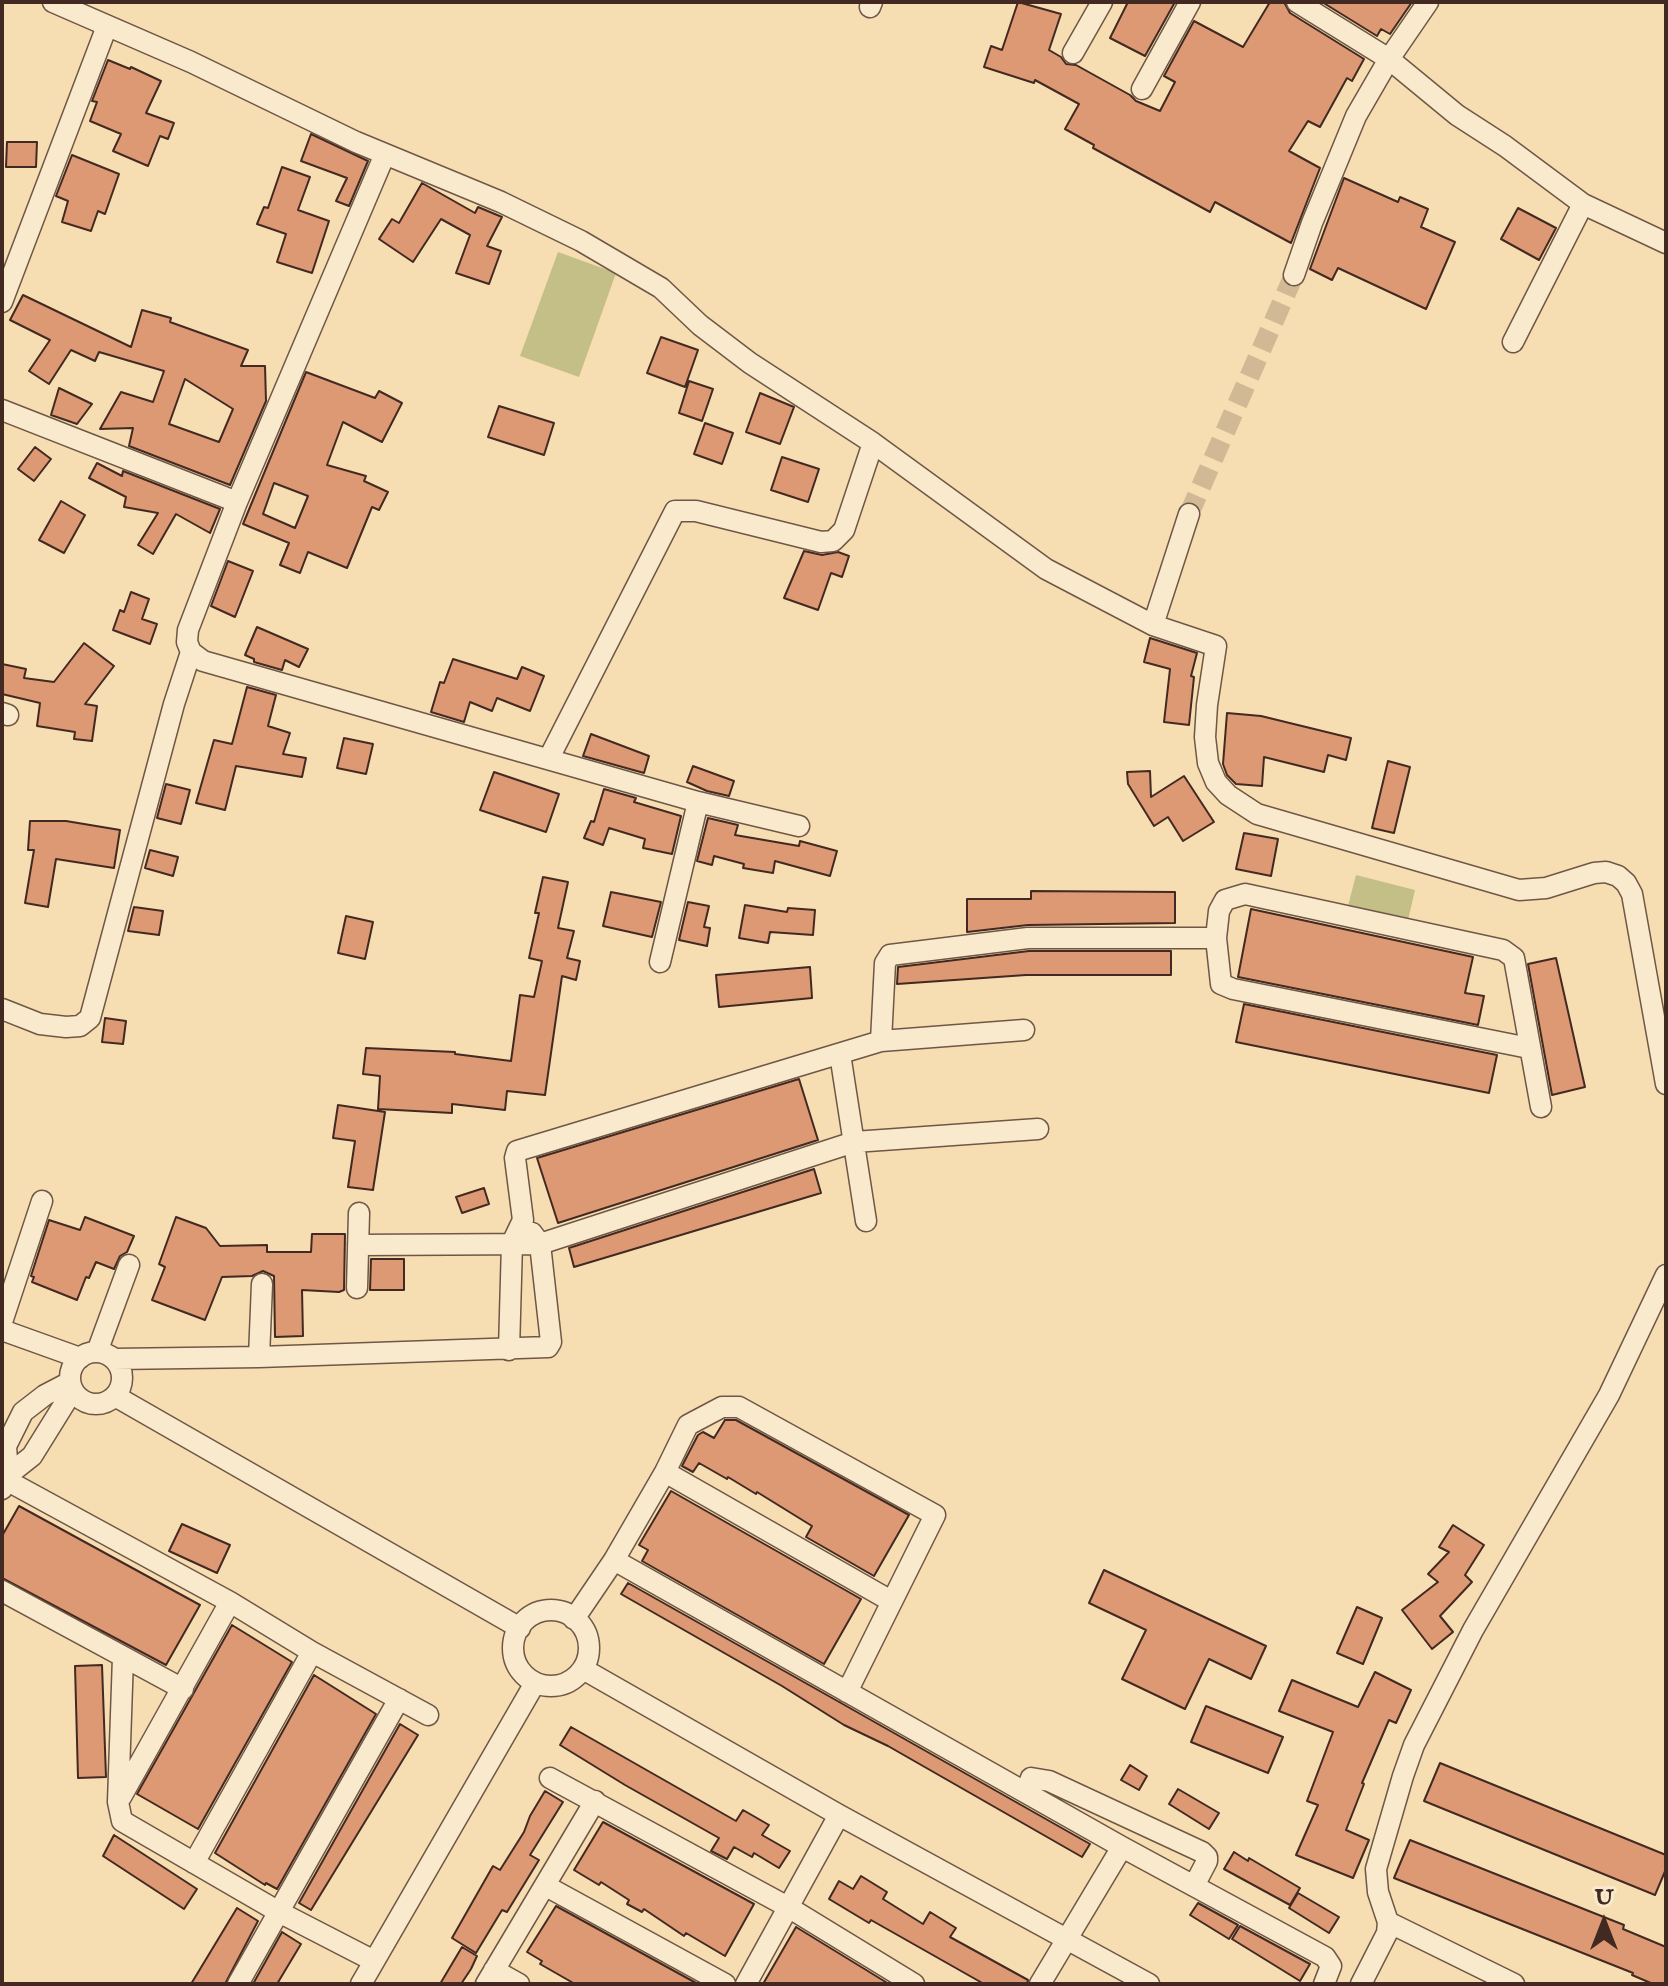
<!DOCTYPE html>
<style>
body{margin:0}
#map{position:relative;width:1668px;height:1986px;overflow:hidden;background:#f6ddb2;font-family:"IM FELL English",serif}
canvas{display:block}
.frame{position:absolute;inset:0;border:4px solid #422a22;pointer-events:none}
.north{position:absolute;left:1564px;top:1882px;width:80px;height:80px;-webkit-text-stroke:6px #f9e9cd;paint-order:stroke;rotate:0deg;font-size:22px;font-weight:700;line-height:32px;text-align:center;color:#422a22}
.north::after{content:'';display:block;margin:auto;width:28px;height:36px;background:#422a22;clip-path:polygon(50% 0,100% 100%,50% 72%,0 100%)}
</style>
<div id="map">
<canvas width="1668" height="1986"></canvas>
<div class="frame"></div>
<div class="north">U</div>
</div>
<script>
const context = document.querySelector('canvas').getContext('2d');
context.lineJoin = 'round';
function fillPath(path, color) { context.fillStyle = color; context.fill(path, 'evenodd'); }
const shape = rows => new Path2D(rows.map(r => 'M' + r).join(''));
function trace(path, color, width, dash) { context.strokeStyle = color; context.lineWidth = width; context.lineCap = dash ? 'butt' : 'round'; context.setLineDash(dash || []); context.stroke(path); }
fillPath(shape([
 [558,252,616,273,579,377,520,356],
 [1356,875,1415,890,1408,920,1348,906]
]), '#c3bf87');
const building = shape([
 [1018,2,1061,14,1049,50,1061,57,1066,64,1076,65,1130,95,1136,101,1160,111,1175,82,1164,76,1194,21,1243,47,1270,2,1284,2,1290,13,1364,59,1352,81,1347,78,1320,127,1308,121,1289,151,1320,168,1291,243,1215,202,1210,212,1093,148,1094,145,1065,129,1079,104,1035,80,1034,83,984,67,991,46,1002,50,1018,2],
 [1128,2,1175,2,1145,56,1110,38,1128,2],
 [1322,2,1412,2,1390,34,1381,29,1377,36,1322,2],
 [108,60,130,69,131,67,161,81,146,113,174,123,168,139,160,136,148,166,113,151,121,134,90,121,97,102,92,101,108,60],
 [311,134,368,161,349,206,336,201,347,178,301,161,311,134],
 [7,142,37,142,36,167,6,167,7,142],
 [72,155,119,174,105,214,98,211,91,231,62,222,68,201,56,196,72,155],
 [282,167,310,177,298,210,329,221,312,273,277,262,286,234,257,224,264,207,268,208,282,167],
 [1344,178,1398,202,1400,197,1428,209,1421,227,1455,242,1426,309,1338,268,1332,280,1310,269,1344,178],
 [422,183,475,213,478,207,502,217,487,246,501,251,489,284,456,273,470,235,441,219,413,262,379,239,392,219,399,223,422,183],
 [1518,208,1556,228,1539,260,1501,239,1518,208],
 [23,295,131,347,142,310,171,318,170,322,248,350,241,366,265,366,266,401,230,485,129,446,133,428,100,429,121,392,153,402,164,371,99,352,95,361,71,350,49,384,29,371,50,340,10,320,23,295],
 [185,379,233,409,219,442,169,424,185,379],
 [661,337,698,350,685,387,647,373,661,337],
 [306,372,375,398,379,391,402,403,382,442,343,422,327,465,366,476,364,481,388,492,379,510,372,507,347,568,308,552,300,573,280,565,289,543,243,524,306,372],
 [274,483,308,496,295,528,263,514,274,483],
 [689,381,713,389,702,421,679,413,689,381],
 [59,388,92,404,77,424,51,415,59,388],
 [760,393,794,407,780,444,746,432,760,393],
 [499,406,554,423,544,455,488,437,499,406],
 [705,423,733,433,722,464,694,454,705,423],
 [35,447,51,459,34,481,18,469,35,447],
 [782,457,819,469,808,502,771,490,782,457],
 [97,463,122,476,123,471,220,509,210,533,176,514,153,554,138,545,158,513,124,507,126,497,89,478,97,463],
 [61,501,85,515,64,553,39,540,61,501],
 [804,551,822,555,838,552,849,556,842,577,831,573,818,610,784,598,804,551],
 [228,561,253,571,235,617,211,606,228,561],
 [131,592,149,599,142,619,157,624,150,644,113,630,120,610,124,612,131,592],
 [257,627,308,649,299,667,285,660,282,670,254,662,254,659,245,655,257,627],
 [1150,638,1197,653,1191,676,1194,677,1189,725,1164,722,1170,669,1144,662,1150,638],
 [84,643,114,666,85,704,97,706,92,741,74,739,75,732,37,726,40,703,2,694,2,664,26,669,24,678,54,682,84,643],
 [453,659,517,679,522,667,544,676,530,711,497,698,492,711,470,702,464,722,431,712,440,682,444,683,453,659],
 [247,687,276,695,268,726,290,733,283,754,306,758,302,777,236,766,225,810,196,803,214,740,232,744,247,687],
 [1227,713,1261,716,1351,738,1346,760,1328,755,1324,772,1264,757,1262,786,1236,784,1227,775,1223,764,1227,713],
 [591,734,649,756,644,773,583,756,591,734],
 [344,738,373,744,366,774,337,768,344,738],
 [1388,761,1410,767,1394,833,1372,828,1388,761],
 [693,766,734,781,729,796,707,791,687,782,693,766],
 [1150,771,1151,797,1184,776,1214,822,1183,841,1168,817,1154,826,1128,784,1127,772,1150,771],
 [494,772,559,794,546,832,480,810,494,772],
 [166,784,190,790,181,824,157,818,166,784],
 [604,789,636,798,634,802,681,816,672,854,643,848,645,839,609,828,603,845,584,838,591,821,594,822,604,789],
 [708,818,738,825,735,835,799,846,800,841,837,851,830,876,775,861,773,873,743,868,744,864,714,856,712,865,697,861,708,818],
 [30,821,66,821,120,830,114,868,56,859,48,907,25,903,34,850,28,850,30,821],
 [1244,833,1278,839,1271,876,1236,869,1244,833],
 [150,850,178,857,173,876,145,868,150,850],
 [543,877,568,882,558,928,574,931,567,958,580,961,576,980,562,976,545,1095,507,1091,505,1110,452,1104,452,1113,378,1109,380,1076,363,1074,366,1048,455,1052,455,1054,511,1061,520,995,534,997,542,961,529,958,539,913,535,913,543,877],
 [1031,891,1175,892,1175,923,1028,925,967,932,967,899,1031,899,1031,891],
 [611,892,661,902,652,937,603,926,611,892],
 [688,902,709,906,704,927,710,928,707,946,679,940,688,902],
 [745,905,787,912,788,908,815,910,813,935,770,932,768,943,739,938,745,905],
 [134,907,163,911,159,935,128,931,134,907],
 [1251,909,1473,957,1465,993,1484,996,1478,1025,1238,977,1251,909],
 [346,916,373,922,365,959,338,953,346,916],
 [1029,951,1171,951,1171,975,1026,975,897,984,898,967,1029,951],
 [1556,958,1585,1087,1552,1095,1528,964,1556,958],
 [810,967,812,998,719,1007,716,975,810,967],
 [1244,1004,1497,1055,1489,1093,1236,1042,1244,1004],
 [105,1018,126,1021,123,1044,102,1042,105,1018],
 [799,1079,818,1140,558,1223,537,1158,799,1079],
 [338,1105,385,1112,373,1190,348,1187,355,1141,333,1138,338,1105],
 [814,1169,821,1193,574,1267,569,1248,814,1169],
 [484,1188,489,1204,462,1213,456,1197,484,1188],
 [85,1217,134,1236,127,1252,120,1256,114,1269,96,1262,89,1278,86,1277,77,1300,32,1282,34,1277,31,1276,49,1220,80,1230,85,1217],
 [176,1217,206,1228,220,1246,267,1245,267,1252,311,1252,312,1234,345,1234,344,1290,339,1292,302,1290,303,1336,275,1337,274,1276,263,1271,252,1276,222,1277,205,1320,152,1300,165,1267,159,1264,176,1217],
 [371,1259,404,1259,404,1290,370,1290,371,1259],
 [725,1420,736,1420,909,1515,874,1576,806,1537,812,1526,757,1492,756,1494,728,1477,727,1479,699,1463,693,1472,682,1466,698,1435,703,1432,714,1438,725,1420],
 [671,1491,861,1599,824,1664,642,1561,648,1550,639,1545,671,1491],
 [19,1506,200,1605,166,1665,2,1578,2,1536,19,1506],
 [182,1524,230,1545,217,1573,169,1551,182,1524],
 [1453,1525,1484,1545,1465,1575,1472,1582,1440,1616,1453,1632,1432,1649,1402,1610,1438,1582,1428,1574,1449,1552,1439,1547,1453,1525],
 [1104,1570,1266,1646,1251,1679,1209,1659,1185,1709,1122,1679,1146,1630,1089,1603,1104,1570],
 [628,1583,841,1703,1090,1844,1082,1857,888,1746,844,1725,782,1686,621,1594,628,1583],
 [1357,1607,1382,1618,1363,1664,1337,1653,1357,1607],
 [232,1625,292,1662,198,1829,137,1794,232,1625],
 [102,1665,106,1777,78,1778,75,1666,102,1665],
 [1375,1672,1411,1690,1396,1723,1389,1720,1362,1783,1364,1784,1346,1830,1369,1840,1353,1878,1296,1855,1318,1805,1307,1801,1333,1732,1279,1711,1292,1680,1358,1707,1375,1672],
 [314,1675,376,1714,277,1889,266,1883,265,1885,215,1853,314,1675],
 [1206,1706,1283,1737,1268,1773,1191,1742,1206,1706],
 [400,1724,418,1735,311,1910,299,1903,400,1724],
 [571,1727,736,1821,743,1810,769,1825,762,1835,790,1851,779,1868,754,1853,752,1857,734,1847,727,1859,711,1851,719,1838,625,1785,560,1745,571,1727],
 [1440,1763,1666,1855,1666,1869,1655,1895,1424,1801,1440,1763],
 [1130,1765,1147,1776,1139,1790,1121,1780,1130,1765],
 [1178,1789,1219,1813,1209,1829,1169,1804,1178,1789],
 [545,1791,563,1802,530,1855,539,1860,507,1912,502,1910,476,1953,452,1938,493,1866,500,1870,524,1832,530,1816,545,1791],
 [603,1822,754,1904,725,1956,686,1933,684,1936,644,1909,642,1912,627,1904,629,1900,601,1882,599,1885,574,1870,603,1822],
 [114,1835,197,1889,184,1909,103,1856,114,1835],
 [1410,1840,1624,1925,1623,1929,1666,1947,1666,1984,1653,1984,1632,1975,1633,1973,1394,1878,1410,1840],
 [1234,1852,1248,1861,1249,1858,1300,1888,1290,1905,1224,1869,1234,1852],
 [861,1876,887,1892,883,1899,923,1924,930,1912,956,1928,950,1937,1028,1980,1027,1984,984,1984,871,1920,869,1923,829,1899,839,1881,853,1889,861,1876],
 [1298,1893,1339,1917,1329,1933,1289,1908,1298,1893],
 [1198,1903,1238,1925,1229,1939,1190,1915,1198,1903],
 [556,1906,698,1984,575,1984,540,1964,542,1961,527,1952,556,1906],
 [237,1908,258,1921,225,1984,191,1984,237,1908],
 [1240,1926,1310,1964,1300,1981,1232,1939,1240,1926],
 [796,1927,889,1984,763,1984,796,1927],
 [282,1932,301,1944,277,1984,253,1984,282,1932],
 [462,1947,477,1956,471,1969,461,1984,440,1984,462,1947]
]);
fillPath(building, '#dd9874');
trace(building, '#422a22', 2);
trace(shape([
 [1189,514,1294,275]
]), '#d2b995', 20, [20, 10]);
const minor = shape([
 [53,2,191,62,356,142,501,202,581,241,661,288,700,325,750,363,873,443,1046,569,1153,625,1216,646,1207,705,1205,737,1208,763,1216,782,1228,795,1257,814,1519,890,1546,888,1594,873,1606,872,1618,876,1626,883,1632,894,1666,1084],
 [1297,2,1389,59,1457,115,1505,146,1583,204,1666,243],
 [870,7,872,2],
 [1073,53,1102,2],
 [1142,89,1190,2],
 [385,154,237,502,188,630,187,642,191,652,203,661,698,802,799,826],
 [1294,275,1312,223,1356,116,1389,59,1428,2],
 [2,302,107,26],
 [1513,342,1583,204],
 [2,410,237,502],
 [1153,625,1189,514],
 [2,713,8,715],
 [549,758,675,511,696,511,821,542,833,541,844,530,873,443],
 [660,962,698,802],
 [2,1009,40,1024,66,1027,80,1026,90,1018,174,704,191,652],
 [881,1041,885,963,890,955,1028,938,1216,938],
 [1529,1048,1233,989,1221,984,1216,938,1219,911,1225,900,1245,894,1503,950,1514,958,1541,1107],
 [840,1054,866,1221],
 [358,1245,540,1244,854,1142,1038,1129],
 [357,1288,359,1213],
 [2,1322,42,1201],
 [2,1330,80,1358],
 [509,1350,512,1243,523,1220,515,1158,517,1151,881,1041,1024,1030],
 [97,1352,129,1265],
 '70 1378a26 26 0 1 1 52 0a26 26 0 1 1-52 0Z',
 [259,1357,262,1284],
 [114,1359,259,1357,548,1347,551,1342,540,1244,532,1233],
 [115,1396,520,1628],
 [665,1472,891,1601],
 [8,1475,32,1456,73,1390],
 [6,1480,230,1602,312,1652,428,1715],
 [2,1489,8,1475,6,1446,23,1412,45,1395,70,1382],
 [614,1560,1122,1847,1325,1957,1331,1966,1324,1984],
 [2,1591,183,1689],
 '513 1648a38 38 0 1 1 76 0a38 38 0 1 1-76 0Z',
 [574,1619,614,1560,665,1472,688,1425,722,1407,739,1407,935,1515,847,1692],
 [123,1657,118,1802,122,1821,279,1912,374,1961],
 [583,1669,839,1815,1149,1984],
 [550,1778,788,1907,914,1984],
 [1026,1792,1031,1778,1049,1781,1202,1852,1207,1857,1207,1861,1195,1884],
 [121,1797,230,1602],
 [194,1863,312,1652],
 [546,1886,725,1984],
 [1388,1922,1514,1984],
 [494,1970,519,1984],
 [238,1984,399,1699],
 [361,1984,535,1683],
 [486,1984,595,1801],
 [746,1984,839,1815],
 [1040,1984,1122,1847],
 [1361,1984,1387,1933,1388,1922,1378,1892,1376,1869,1403,1776,1414,1745,1473,1630,1609,1395,1666,1275]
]);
trace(minor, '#6f5746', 23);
trace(minor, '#f9e9cd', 20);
</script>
